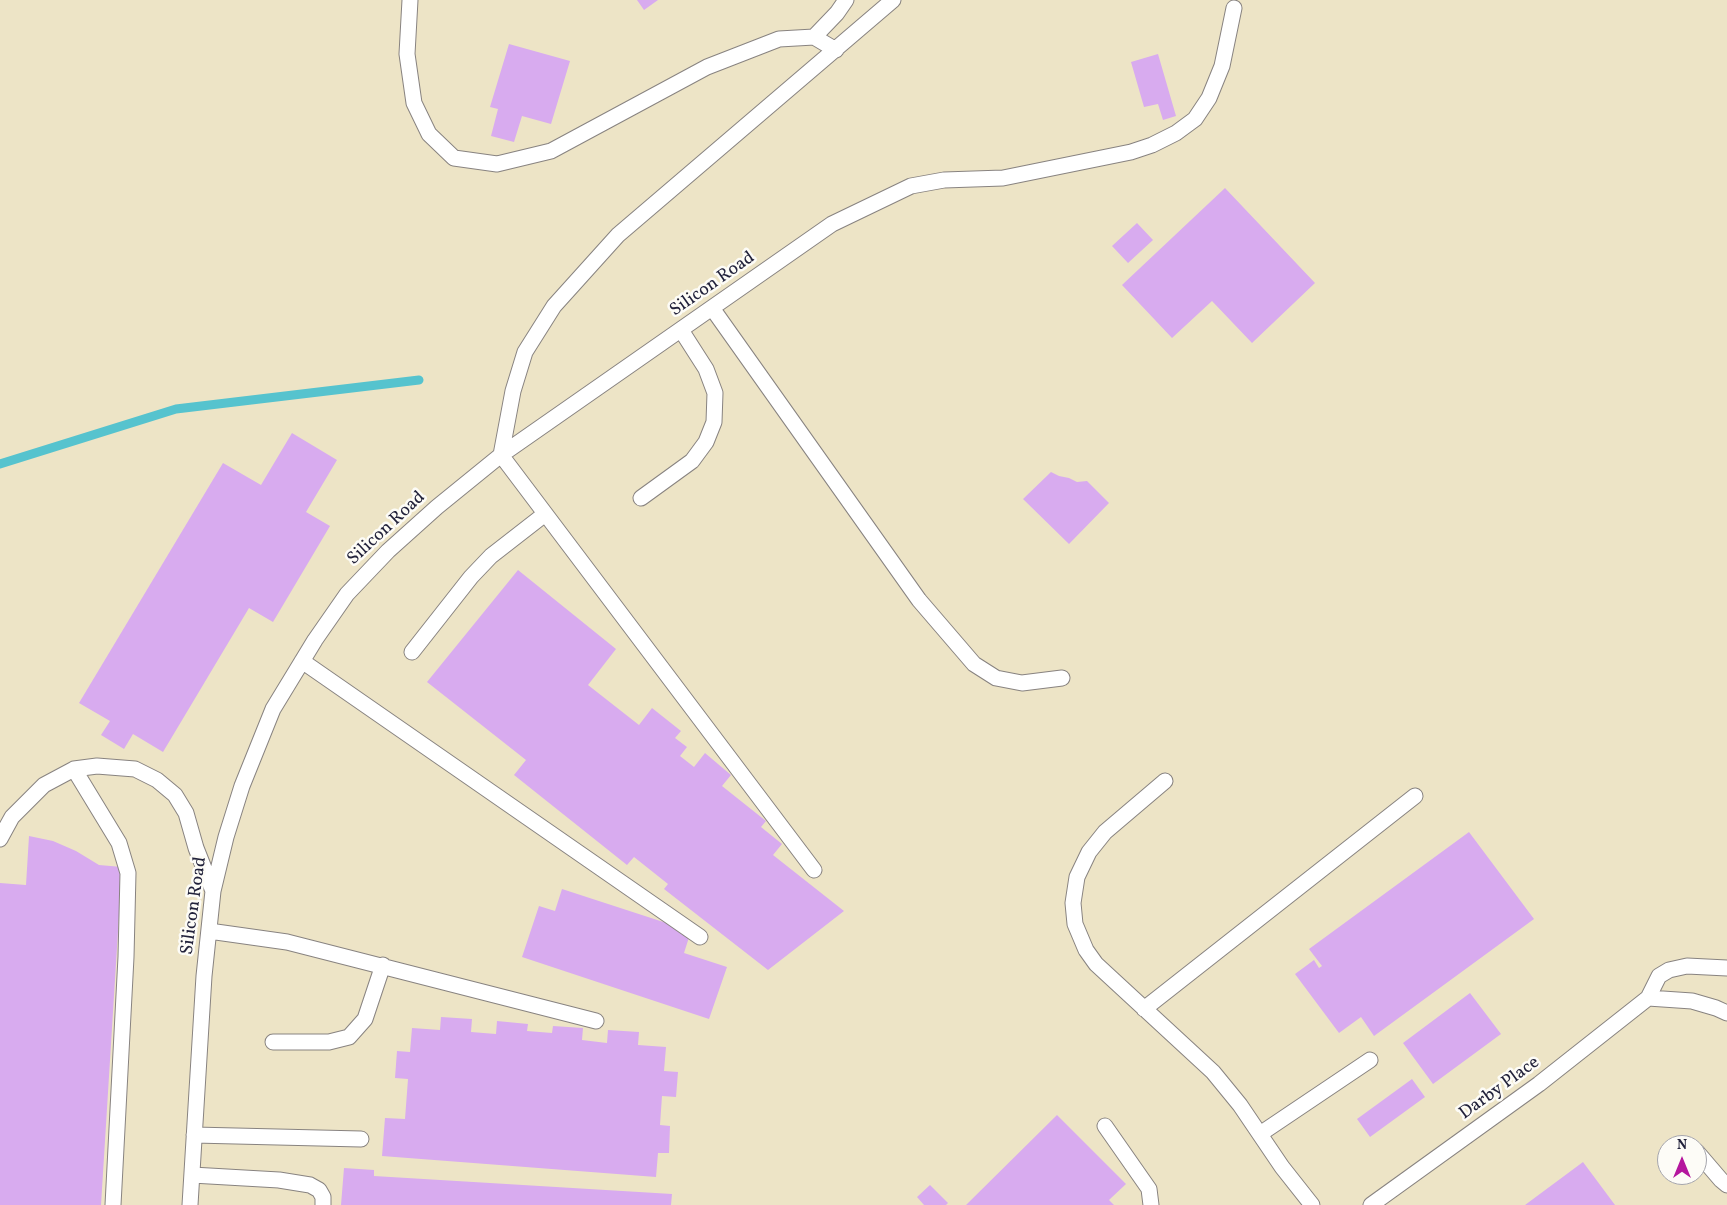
<!DOCTYPE html>
<style>
body{margin:0}
#map{position:relative;width:1727px;height:1205px;overflow:hidden;background:#ede4c6;font-family:Vollkorn,serif}
canvas{display:block}
.north{position:absolute;left:1657px;top:1135px;width:50px;height:50px;box-sizing:border-box;background:#fdfcf7;border:1px solid #a5a5ac;border-radius:50%;rotate:0deg;font-size:14px;font-weight:700;line-height:20px;text-align:center;color:#22223b}
.north::after{content:'';display:block;margin:auto;width:18px;height:22px;background:#b5179e;clip-path:polygon(50% 0,100% 100%,50% 72%,0 100%)}
</style>
<div id="map">
<canvas width="1727" height="1205"></canvas>
<div class="north">N</div>
</div>
<script>
const context = document.querySelector('canvas').getContext('2d');
context.lineJoin = 'round';
const shape = rows => new Path2D(rows.map(r => 'M' + r).join(''));
function trace(path, color, width, dash) { context.strokeStyle = color; context.lineWidth = width; context.lineCap = dash ? 'butt' : 'round'; context.setLineDash(dash || []); context.stroke(path); }
function fillPath(path, color) { context.fillStyle = color; context.fill(path, 'evenodd'); }
function drawText(font, color, halo, rows, align = 'center') {
  context.font = font + ' Vollkorn,serif'; context.lineWidth = 5; context.setLineDash([]); context.textBaseline = 'middle'; context.strokeStyle = halo; context.fillStyle = color; for (const [text, x, y, turn = 0] of rows) {
    context.save(); context.translate(x, y); context.rotate((+turn || 0) * Math.PI / 180); context.textAlign = isNaN(turn) ? turn : align; if (halo) context.strokeText(text, 0, 0); context.fillText(text, 0, 0); context.restore();
  }
}
trace(shape([
 [0,464,176,409,419,380]
]), '#56c3ce', 9);
fillPath(shape([
 [637,0,658,0,644,10],
 [509,44,570,61,551,124,522,116,514,142,491,136,498,109,490,107],
 [1158,54,1176,116,1163,120,1158,104,1144,107,1131,62],
 [1225,188,1315,283,1252,343,1212,301,1172,338,1122,285],
 [1137,223,1153,240,1128,263,1112,246],
 [292,433,337,460,306,512,330,526,273,622,249,608,163,752,133,734,124,749,101,735,110,721,79,703,223,463,261,485],
 [1051,472,1059,476,1069,478,1077,482,1087,481,1109,503,1069,544,1023,499],
 [518,570,616,649,588,685,639,725,652,708,681,731,675,738,687,747,680,756,694,767,705,753,731,775,722,786,766,821,761,827,782,844,773,855,844,911,768,970,664,889,668,884,634,857,627,865,514,775,526,760,427,682],
 [1469,832,1534,919,1374,1036,1361,1017,1339,1033,1295,974,1314,960,1319,968,1322,966,1309,949],
 [29,836,53,841,76,851,99,865,122,867,101,1205,0,1205,0,883,26,885],
 [562,889,691,931,684,953,727,967,709,1019,522,957,539,906,555,911],
 [1470,993,1501,1034,1433,1084,1403,1043],
 [441,1017,472,1019,471,1032,496,1034,497,1021,528,1024,527,1031,552,1033,553,1026,583,1028,582,1040,607,1043,608,1030,639,1032,638,1045,666,1047,664,1071,678,1072,676,1097,662,1096,660,1125,670,1126,669,1153,658,1153,656,1177,382,1156,385,1118,405,1119,408,1079,395,1078,397,1051,410,1052,412,1028,440,1030],
 [1412,1079,1425,1097,1370,1137,1357,1119],
 [1057,1115,1126,1184,1109,1200,1114,1205,966,1205],
 [1583,1162,1615,1205,1525,1205],
 [344,1168,374,1170,374,1176,672,1194,671,1205,341,1205],
 [930,1185,948,1203,946,1205,924,1205,917,1197]
]), '#d8abef');
const lane = shape([
 [410,0,407,54,414,103,429,134,454,158,497,164,551,151,707,67,779,39,814,37,836,50],
 [814,37,837,13,846,0],
 [712,308,919,600,974,664,996,678,1022,683,1062,678],
 [641,498,692,461,706,442,714,422,715,393,706,369,681,330],
 [412,652,471,577,491,556,545,514],
 [302,661,700,937],
 [74,769,119,843,128,873,126,957,113,1205],
 [1165,781,1105,832,1089,852,1077,877,1073,903,1075,924,1086,950,1096,964,1213,1072,1240,1105,1282,1167,1312,1205],
 [0,839,12,817,44,785,74,769,97,766,135,769,157,780,175,795,186,813,196,848,213,891],
 [814,870,501,455,513,391,525,352,554,306,618,235,893,0],
 [209,931,287,942,596,1021],
 [1648,998,1692,1001,1716,1008,1727,1013],
 [1144,1009,1415,796],
 [273,1042,329,1042,349,1037,365,1019,383,965],
 [1105,1126,1149,1189,1151,1205],
 [1260,1134,1370,1060],
 [194,1135,361,1139],
 [1697,1152,1721,1180,1727,1185],
 [192,1175,279,1180,310,1185,319,1190,323,1197,323,1205],
 [190,1205,204,976,213,891,226,837,242,786,273,709,315,640,347,594,388,551,437,507,501,455,832,224,911,186,944,180,1003,178,1131,152,1152,145,1176,133,1195,119,1209,98,1222,66,1234,8],
 [1371,1205,1539,1084,1648,998,1659,976,1669,970,1687,966,1727,968]
]);
trace(lane, '#888380', 17);
trace(lane, '#fff', 15);
drawText('18px', '#22223b', '#fdfcf7', [
 ["Silicon Road",713,285,-35],
 ["Silicon Road",387,529,-43],
 ["Silicon Road",195,906,-82],
 ["Darby Place",1500,1089,-36]
]);
</script>
